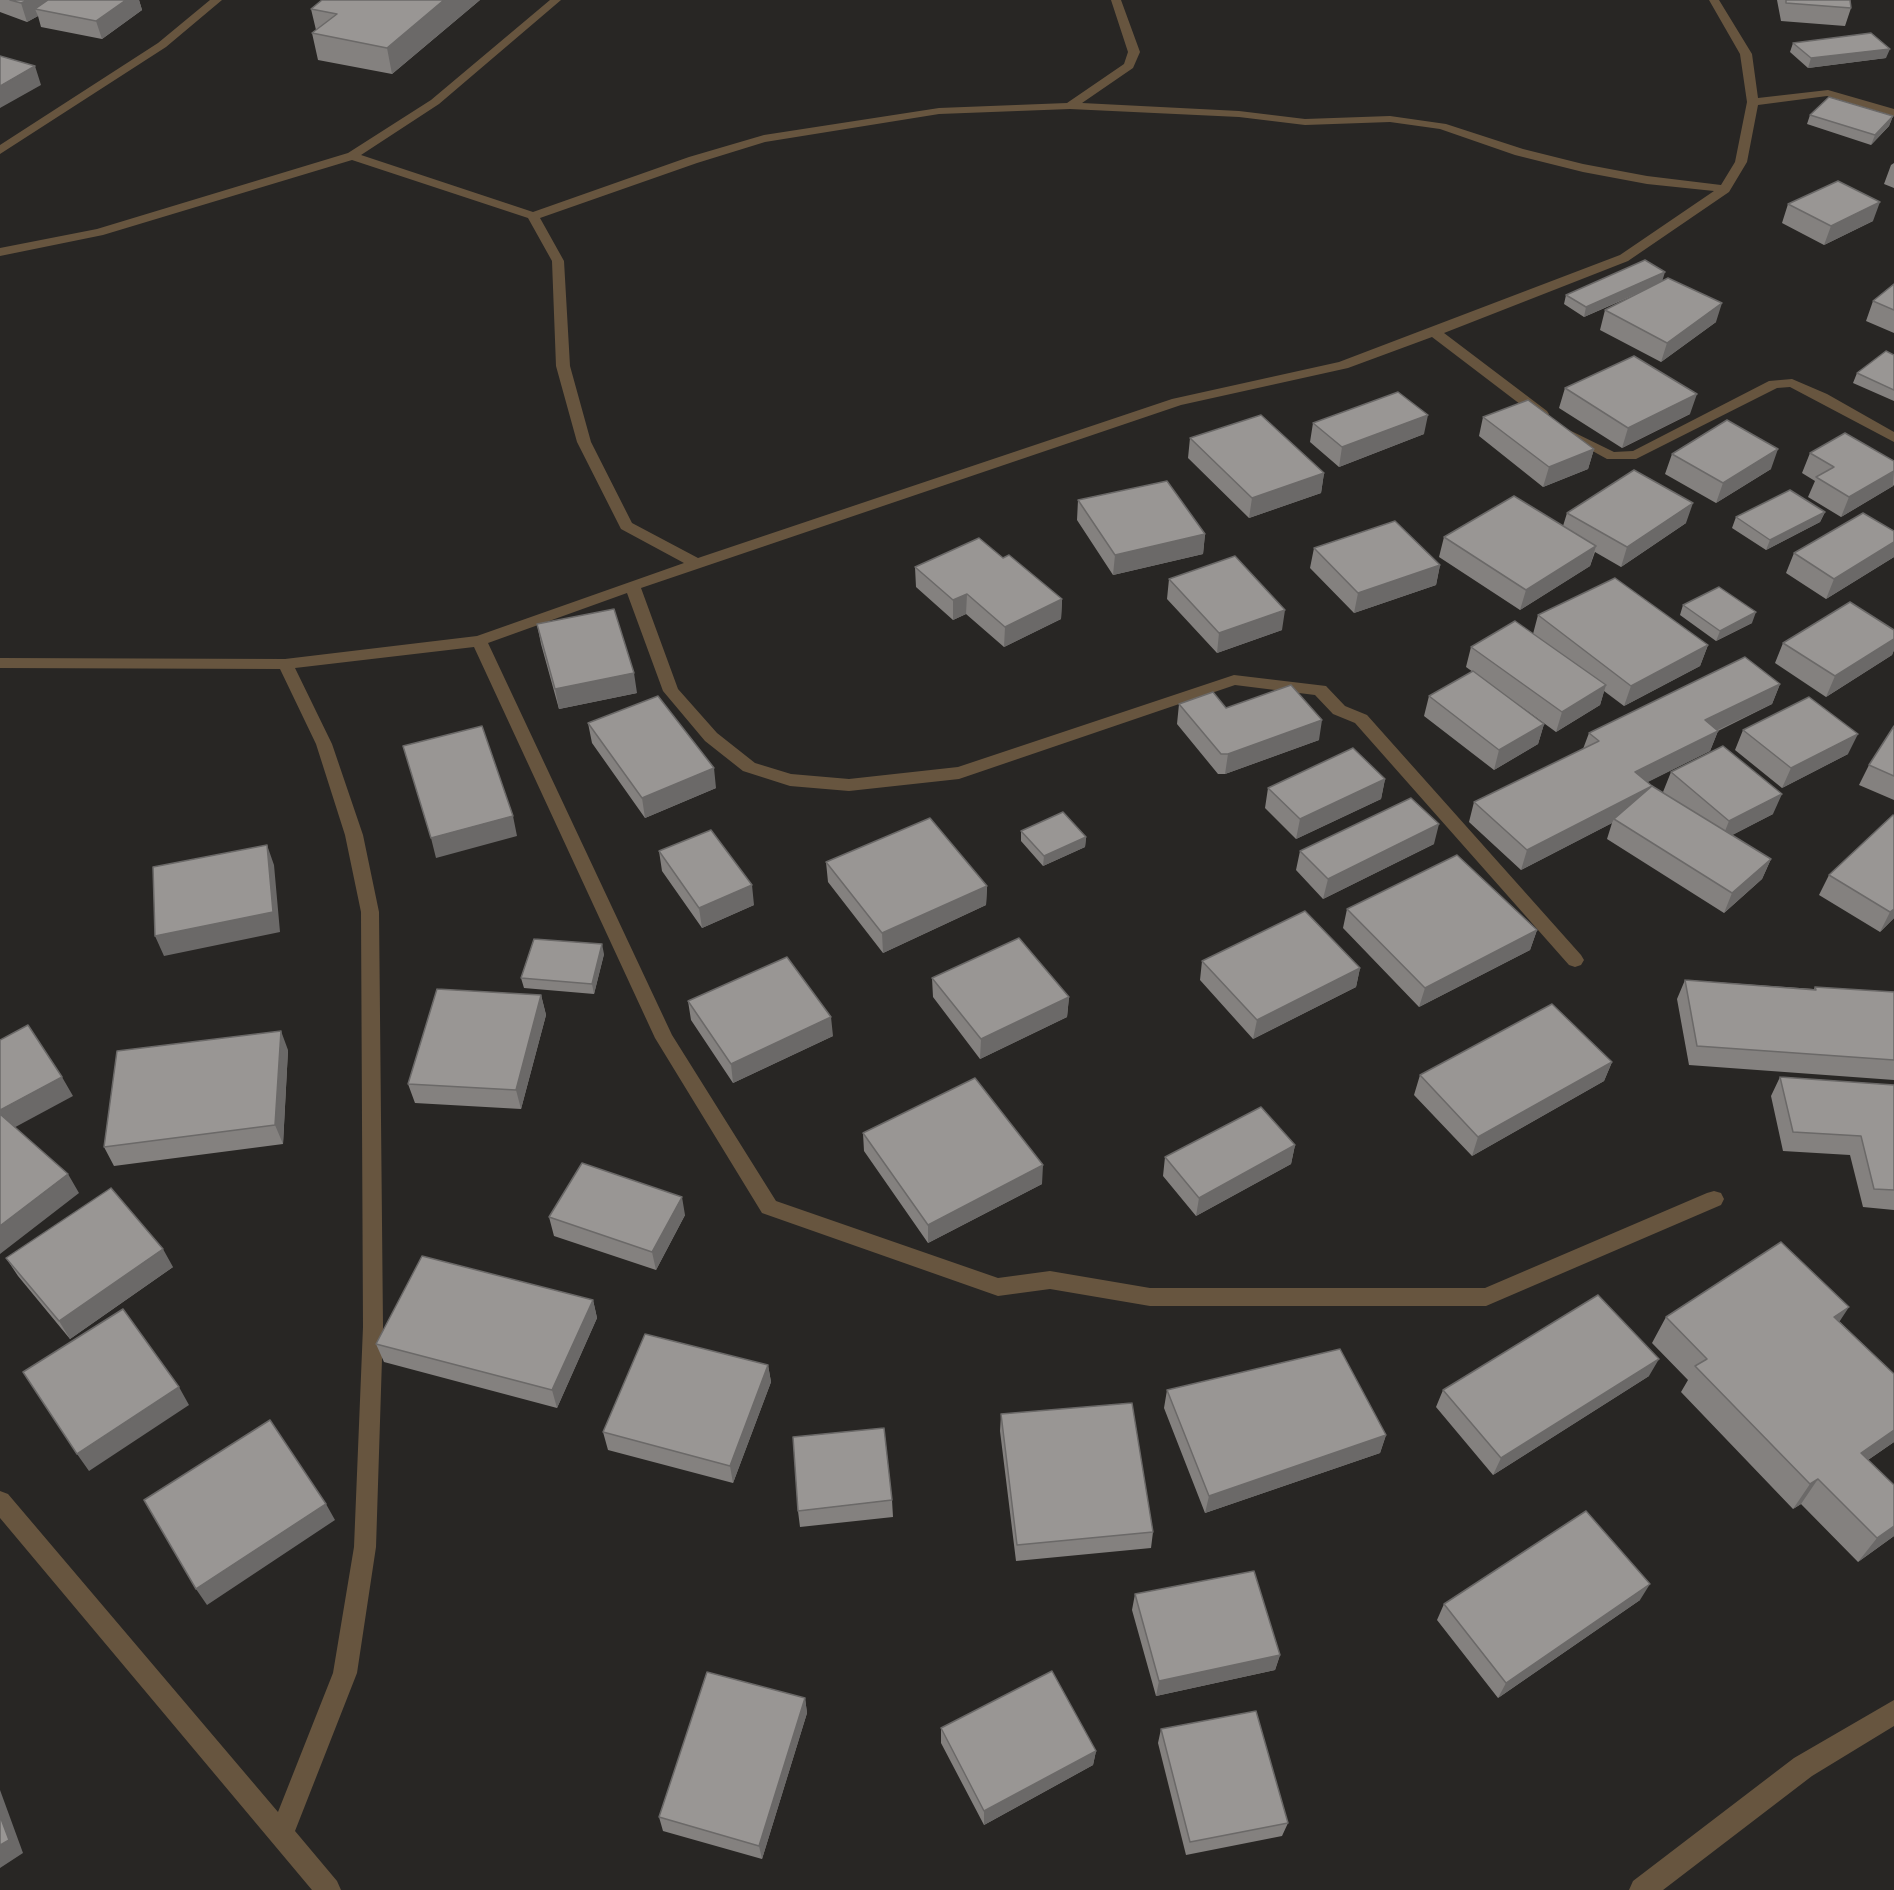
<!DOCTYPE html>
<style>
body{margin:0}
canvas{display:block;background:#282624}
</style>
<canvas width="1894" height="1890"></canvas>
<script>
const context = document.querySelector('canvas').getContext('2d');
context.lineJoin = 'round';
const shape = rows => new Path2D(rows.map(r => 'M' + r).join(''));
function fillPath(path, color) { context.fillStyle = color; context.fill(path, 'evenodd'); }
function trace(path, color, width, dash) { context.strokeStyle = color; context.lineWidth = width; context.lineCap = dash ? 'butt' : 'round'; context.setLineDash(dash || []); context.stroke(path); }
fillPath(shape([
 [210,0,222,0,166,47,0,154,0,145,158,43,210,0],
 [550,0,561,0,439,104,361,155,533,212,689,157,764,135,939,108,1067,103,1124,64,1128,52,1111,0,1121,0,1140,52,1133,68,1082,103,1239,111,1305,119,1390,116,1446,124,1523,149,1583,164,1647,176,1721,185,1735,162,1747,102,1740,54,1709,0,1719,0,1752,54,1758,98,1828,90,1894,109,1894,116,1827,96,1758,105,1747,162,1729,192,1628,261,1444,333,1547,411,1549,414,1547,417,1537,417,1432,337,1348,368,1181,405,641,588,678,689,717,733,755,763,791,774,849,779,958,767,1234,675,1326,686,1345,706,1367,715,1581,955,1584,960,1581,965,1575,967,1569,965,1355,723,1333,714,1315,695,1235,685,959,779,849,791,790,786,743,771,705,741,663,691,627,593,488,643,672,1035,776,1201,998,1278,1050,1271,1150,1288,1485,1288,1707,1193,1714,1191,1721,1193,1724,1199,1721,1205,1486,1306,1150,1306,1050,1289,998,1296,762,1213,655,1038,474,647,295,668,332,744,363,835,379,912,383,1327,376,1547,357,1673,295,1831,337,1881,341,1890,312,1890,0,1518,0,1491,8,1494,278,1812,333,1673,354,1547,363,1327,361,912,345,835,316,744,280,669,0,668,0,658,285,659,477,636,684,563,621,529,577,442,556,366,552,261,528,218,352,160,103,235,0,256,0,248,97,229,348,153,431,100,550,0],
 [1070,109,1239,117,1305,125,1390,122,1440,129,1515,155,1583,172,1647,184,1714,191,1620,255,1339,362,1172,399,698,558,632,523,591,442,570,366,564,261,540,218,697,163,765,142,939,114,1070,109],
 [1792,379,1827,394,1894,432,1894,442,1790,387,1777,388,1636,459,1607,459,1560,433,1567,429,1614,452,1633,451,1769,381,1792,379],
 [1894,1700,1894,1726,1812,1776,1663,1890,1629,1890,1633,1881,1794,1758,1894,1700]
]), '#67553f');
fillPath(shape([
 [0,0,139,0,142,10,102,39,41,27,38,16,27,22,0,12],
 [480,0,392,74,318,60,312,33,316,30,311,9],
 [1777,0,1850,0,1851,8,1845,26,1781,21],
 [1793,43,1886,58,1808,68,1790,52],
 [1810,115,1893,116,1889,126,1871,145,1807,124],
 [1894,163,1894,188,1884,184,1891,165],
 [1788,204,1873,221,1824,245,1782,223],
 [1663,281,1716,322,1661,362,1600,330,1605,310,1646,290,1584,317,1564,304,1566,295],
 [1894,284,1894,333,1866,321,1873,301],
 [1894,355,1894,401,1853,383,1857,373],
 [1565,388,1690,414,1622,448,1559,408],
 [1483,417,1594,449,1588,469,1543,487,1479,436],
 [1313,423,1424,434,1339,467,1310,442],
 [1190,438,1324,473,1321,493,1249,518,1188,458],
 [1810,453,1894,461,1894,485,1893,486,1841,517,1808,497,1815,481,1802,473],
 [1672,454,1771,469,1716,503,1665,474],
 [1078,500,1205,534,1203,554,1113,575,1077,520],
 [1825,512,1820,522,1766,550,1732,528,1736,517],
 [1567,513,1686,523,1621,567,1595,552,1590,566,1520,610,1439,557,1444,537,1563,526],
 [1894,531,1894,557,1826,599,1786,573,1794,553],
 [1314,548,1440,565,1436,585,1354,613,1310,568],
 [1003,558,1062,599,1061,619,1004,647,966,614,953,620,916,587,915,567],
 [1169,579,1282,630,1217,653,1167,599],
 [1683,605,1752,623,1716,641,1680,615],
 [1538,615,1708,645,1700,666,1624,706,1604,691,1600,705,1556,732,1515,702,1544,724,1538,744,1494,770,1424,716,1429,696,1473,672,1466,667,1471,647,1533,634],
 [537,624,637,693,559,709,541,644],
 [1894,630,1894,650,1892,655,1826,697,1775,663,1783,643],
 [1780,684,1772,704,1718,731,1710,751,1647,782,1666,795,1663,792,1671,772,1773,814,1732,835,1771,859,1762,879,1724,913,1607,839,1612,823,1521,870,1469,822,1474,802,1583,749,1589,733],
 [1179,704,1226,708,1319,740,1225,774,1218,774,1177,724],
 [588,723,716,788,645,818,592,743],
 [1894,726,1894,800,1859,785,1869,765],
 [1743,730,1848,754,1782,788,1735,750],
 [1385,779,1381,799,1296,839,1265,808,1268,788],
 [1894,816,1894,918,1880,932,1819,895,1829,875],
 [1021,831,1086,837,1085,847,1043,866,1021,841],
 [1434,844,1323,899,1296,870,1300,851],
 [659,851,754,905,702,928,662,871],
 [826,862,987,886,986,905,883,953,828,882],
 [1347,909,1537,930,1530,950,1419,1007,1343,928],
 [604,954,594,994,524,988,521,978],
 [1202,961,1360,968,1356,987,1253,1039,1200,980],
 [932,978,1069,997,1067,1017,980,1059,933,997],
 [1685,980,1814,989,1815,987,1894,992,1894,1080,1689,1065,1677,999],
 [541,995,546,1015,521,1109,415,1103,408,1084],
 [688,1001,833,1036,733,1083,691,1020],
 [288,1050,283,1144,114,1166,104,1147],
 [1612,1062,1604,1081,1472,1156,1414,1095,1420,1075],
 [1780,1077,1894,1085,1894,1210,1863,1207,1850,1155,1783,1151,1771,1096],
 [863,1133,1042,1184,928,1243,864,1151],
 [1295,1145,1291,1164,1196,1216,1163,1176,1165,1157],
 [685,1215,656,1270,554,1236,549,1217],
 [6,1258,173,1267,70,1339,18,1276],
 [593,1300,597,1318,557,1408,384,1362,376,1344],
 [1666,1317,1840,1322,1894,1374,1894,1442,1868,1460,1894,1485,1894,1536,1858,1562,1801,1504,1793,1509,1681,1392,1688,1380,1652,1343],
 [768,1365,771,1382,733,1483,608,1450,603,1432],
 [1649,1376,1493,1475,1436,1407,1443,1390],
 [1167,1390,1386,1435,1380,1453,1205,1513,1164,1408],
 [1001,1414,1153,1532,1151,1548,1016,1561,1000,1431],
 [892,1500,893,1517,800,1527,798,1511],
 [1135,1594,1280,1655,1275,1670,1156,1696,1132,1610],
 [1640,1600,1498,1698,1437,1620,1444,1604],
 [805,1698,807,1713,762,1859,663,1831,659,1817],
 [941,1728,1096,1751,1093,1765,984,1825,941,1743],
 [1161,1729,1288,1823,1282,1836,1186,1855,1158,1743]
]), '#84817f');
fillPath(shape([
 [28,0,70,0,35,9,38,16,27,22,21,3],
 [126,0,139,0,142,10,102,39,96,21],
 [444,0,480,0,392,74,387,48],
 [1890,49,1886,58,1808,68,1811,58],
 [35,66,41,85,0,108,0,86],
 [1893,116,1889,126,1871,145,1875,135],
 [1880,202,1873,221,1824,245,1831,226],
 [1665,272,1662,282,1584,317,1586,307],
 [1722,303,1716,322,1661,362,1667,343],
 [1697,394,1690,414,1622,448,1628,428],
 [1428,415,1424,434,1339,467,1342,447],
 [1594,449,1588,469,1543,487,1549,467],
 [1778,449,1771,469,1716,503,1723,483],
 [1894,471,1893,486,1841,517,1849,497],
 [1324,473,1321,493,1249,518,1252,498],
 [1693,503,1686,523,1621,567,1627,547],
 [1825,512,1820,522,1766,550,1770,540],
 [1205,534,1203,554,1113,575,1115,555],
 [1894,542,1894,557,1826,599,1834,579],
 [1596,546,1590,566,1520,610,1526,590],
 [1440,565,1436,585,1354,613,1358,593],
 [967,594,966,614,953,620,953,600],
 [1062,599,1061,619,1004,647,1005,627],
 [1285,610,1282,630,1217,653,1219,633],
 [1756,612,1752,623,1716,641,1720,631],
 [1894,639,1894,650,1892,655,1826,697,1835,676],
 [1708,645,1700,666,1624,706,1631,686],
 [634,673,637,693,559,709,555,689],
 [1780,684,1772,704,1697,740,1705,720],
 [1606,685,1600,705,1556,732,1562,712],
 [1322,720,1319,740,1225,774,1228,754],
 [1544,724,1538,744,1494,770,1499,750],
 [1718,731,1710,751,1628,792,1635,772],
 [1858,734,1848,754,1782,788,1791,768],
 [714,768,716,788,645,818,642,798],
 [1385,779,1381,799,1296,839,1300,819],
 [1652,786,1614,819,1612,823,1521,870,1527,850],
 [1782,794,1773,814,1721,841,1729,821],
 [513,816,517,836,436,858,431,838],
 [1439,824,1434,844,1323,899,1328,879],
 [1086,837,1085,847,1043,866,1044,856],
 [267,845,274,865,280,932,164,956,155,936],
 [1771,859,1762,879,1724,913,1732,893],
 [752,885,754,905,702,928,699,908],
 [987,886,986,905,883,953,882,933],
 [1894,909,1894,918,1880,932,1890,912],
 [1537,930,1530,950,1419,1007,1425,988],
 [602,944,604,954,594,994,592,984],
 [1360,968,1356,987,1253,1039,1257,1020],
 [541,995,546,1015,521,1109,516,1090],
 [1069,997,1067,1017,980,1059,981,1039],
 [831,1017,833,1036,733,1083,731,1064],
 [281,1031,288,1050,283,1144,275,1125],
 [1612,1062,1604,1081,1472,1156,1478,1137],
 [62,1077,73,1096,8,1131,0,1117,0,1110],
 [1295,1145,1291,1164,1196,1216,1199,1198],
 [1043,1165,1042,1184,928,1243,928,1225],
 [68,1174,79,1193,0,1254,0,1226],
 [682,1197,685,1215,656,1270,652,1252],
 [163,1249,173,1267,70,1339,59,1321],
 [593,1300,597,1318,557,1408,552,1390],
 [1849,1307,1832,1333,1834,1317],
 [1659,1359,1649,1376,1493,1475,1501,1458],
 [768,1365,771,1382,733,1483,730,1466],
 [179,1387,189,1405,89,1471,77,1454],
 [1894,1430,1894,1442,1843,1477,1861,1453],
 [1386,1435,1380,1453,1205,1513,1209,1496],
 [1818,1479,1801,1504,1793,1509,1810,1484],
 [326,1504,335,1520,207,1605,196,1589],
 [1894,1526,1894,1536,1858,1562,1877,1538],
 [1650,1584,1640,1600,1498,1698,1506,1683],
 [1280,1655,1275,1670,1156,1696,1159,1681],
 [805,1698,807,1713,762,1859,759,1846],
 [1096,1751,1093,1765,984,1825,984,1811],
 [0,1790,23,1853,0,1868]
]), '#6b6968');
const building = shape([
 [10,0,28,0,21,3,10,0],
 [48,0,126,0,96,21,35,9,48,0],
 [322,0,444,0,387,48,312,33,337,14,311,9,322,0],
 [1786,0,1850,0,1851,8,1786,3,1786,0],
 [1871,33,1890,49,1811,58,1793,43,1871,33],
 [0,56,35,66,0,86,0,56],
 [1829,97,1893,116,1875,135,1810,115,1829,97],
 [1838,181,1880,202,1831,226,1788,204,1838,181],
 [1645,260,1665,272,1586,307,1566,295,1645,260],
 [1668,278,1722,303,1667,343,1605,310,1668,278],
 [1894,284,1894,310,1873,301,1894,284],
 [1886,351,1894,355,1894,390,1857,373,1886,351],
 [1634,356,1697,394,1628,428,1565,388,1634,356],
 [1398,392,1428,415,1342,447,1313,423,1398,392],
 [1528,400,1594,449,1549,467,1483,417,1528,400],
 [1261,415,1324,473,1252,498,1190,438,1261,415],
 [1727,420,1778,449,1723,483,1672,454,1727,420],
 [1845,433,1894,461,1894,471,1849,497,1816,477,1834,467,1810,453,1845,433],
 [1634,470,1693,503,1627,547,1567,513,1634,470],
 [1167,481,1205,534,1115,555,1078,500,1167,481],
 [1790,490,1825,512,1770,540,1736,517,1790,490],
 [1514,496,1596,546,1526,590,1444,537,1514,496],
 [1863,513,1894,531,1894,542,1834,579,1794,553,1863,513],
 [1395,521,1440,565,1358,593,1314,548,1395,521],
 [979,538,1003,558,1009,555,1062,599,1005,627,967,594,953,600,915,567,979,538],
 [1235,556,1285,610,1219,633,1169,579,1235,556],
 [1615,578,1708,645,1631,686,1538,615,1615,578],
 [1719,587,1756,612,1720,631,1683,605,1719,587],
 [1850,602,1894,630,1894,639,1835,676,1783,643,1850,602],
 [614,609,634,673,555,689,537,624,614,609],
 [1515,621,1606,685,1562,712,1471,647,1515,621],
 [1745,657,1780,684,1705,720,1718,731,1635,772,1652,786,1527,850,1474,802,1599,741,1589,733,1745,657],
 [1473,671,1544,724,1499,750,1429,696,1473,671],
 [1291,685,1322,720,1228,754,1221,754,1179,704,1213,692,1226,708,1291,685],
 [658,696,714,768,642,798,588,723,658,696],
 [1809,697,1858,734,1791,768,1743,730,1809,697],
 [482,726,513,816,431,838,403,746,482,726],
 [1894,726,1894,776,1869,765,1894,726],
 [1723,746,1782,794,1729,821,1671,772,1723,746],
 [1353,748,1385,779,1300,819,1268,788,1353,748],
 [1652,786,1771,859,1732,893,1614,819,1652,786],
 [1411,798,1439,824,1328,879,1300,851,1411,798],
 [1063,812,1086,837,1044,856,1021,831,1063,812],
 [1893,815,1894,816,1894,909,1890,912,1829,875,1893,815],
 [930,818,987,886,882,933,826,862,930,818],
 [711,830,752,885,699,908,659,851,711,830],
 [267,845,273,912,155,936,153,867,267,845],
 [1457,855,1537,930,1425,988,1347,909,1457,855],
 [1305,911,1360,968,1257,1020,1202,961,1305,911],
 [1019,938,1069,997,981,1039,932,978,1019,938],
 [534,939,602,944,592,984,521,978,534,939],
 [787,957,831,1017,731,1064,688,1001,787,957],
 [1685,980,1816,990,1815,987,1894,992,1894,1060,1697,1046,1685,980],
 [437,989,541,995,516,1090,408,1084,437,989],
 [1552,1004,1612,1062,1478,1137,1420,1075,1552,1004],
 [28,1025,62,1077,0,1110,0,1040,28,1025],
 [281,1031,275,1125,104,1147,117,1051,281,1031],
 [1780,1077,1894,1085,1894,1190,1874,1189,1861,1136,1793,1132,1780,1077],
 [975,1078,1043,1165,928,1225,863,1133,975,1078],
 [1261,1107,1295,1145,1199,1198,1165,1157,1261,1107],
 [0,1114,68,1174,0,1226,0,1114],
 [582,1163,682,1197,652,1252,549,1217,582,1163],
 [111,1188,163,1249,59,1321,6,1258,111,1188],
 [1781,1242,1849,1307,1834,1317,1894,1374,1894,1430,1861,1453,1894,1485,1894,1526,1877,1538,1818,1479,1810,1484,1695,1366,1707,1359,1666,1317,1781,1242],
 [422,1256,593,1300,552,1390,376,1344,422,1256],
 [1598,1295,1659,1359,1501,1458,1443,1390,1598,1295],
 [123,1309,179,1387,77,1454,23,1372,123,1309],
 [645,1334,768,1365,730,1466,603,1432,645,1334],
 [1340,1349,1386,1435,1209,1496,1167,1390,1340,1349],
 [1132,1403,1153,1532,1017,1545,1001,1414,1132,1403],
 [270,1420,326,1504,196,1589,144,1500,270,1420],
 [884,1428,892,1500,798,1511,793,1437,884,1428],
 [1586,1511,1650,1584,1506,1683,1444,1604,1586,1511],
 [1254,1571,1280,1655,1159,1681,1135,1594,1254,1571],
 [1052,1671,1096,1751,984,1811,941,1728,1052,1671],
 [707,1672,805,1698,759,1846,659,1817,707,1672],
 [1256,1711,1288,1823,1190,1842,1161,1729,1256,1711],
 [0,1816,9,1840,0,1845,0,1816]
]);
fillPath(building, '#999694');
trace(building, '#6b6968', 1.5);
</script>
